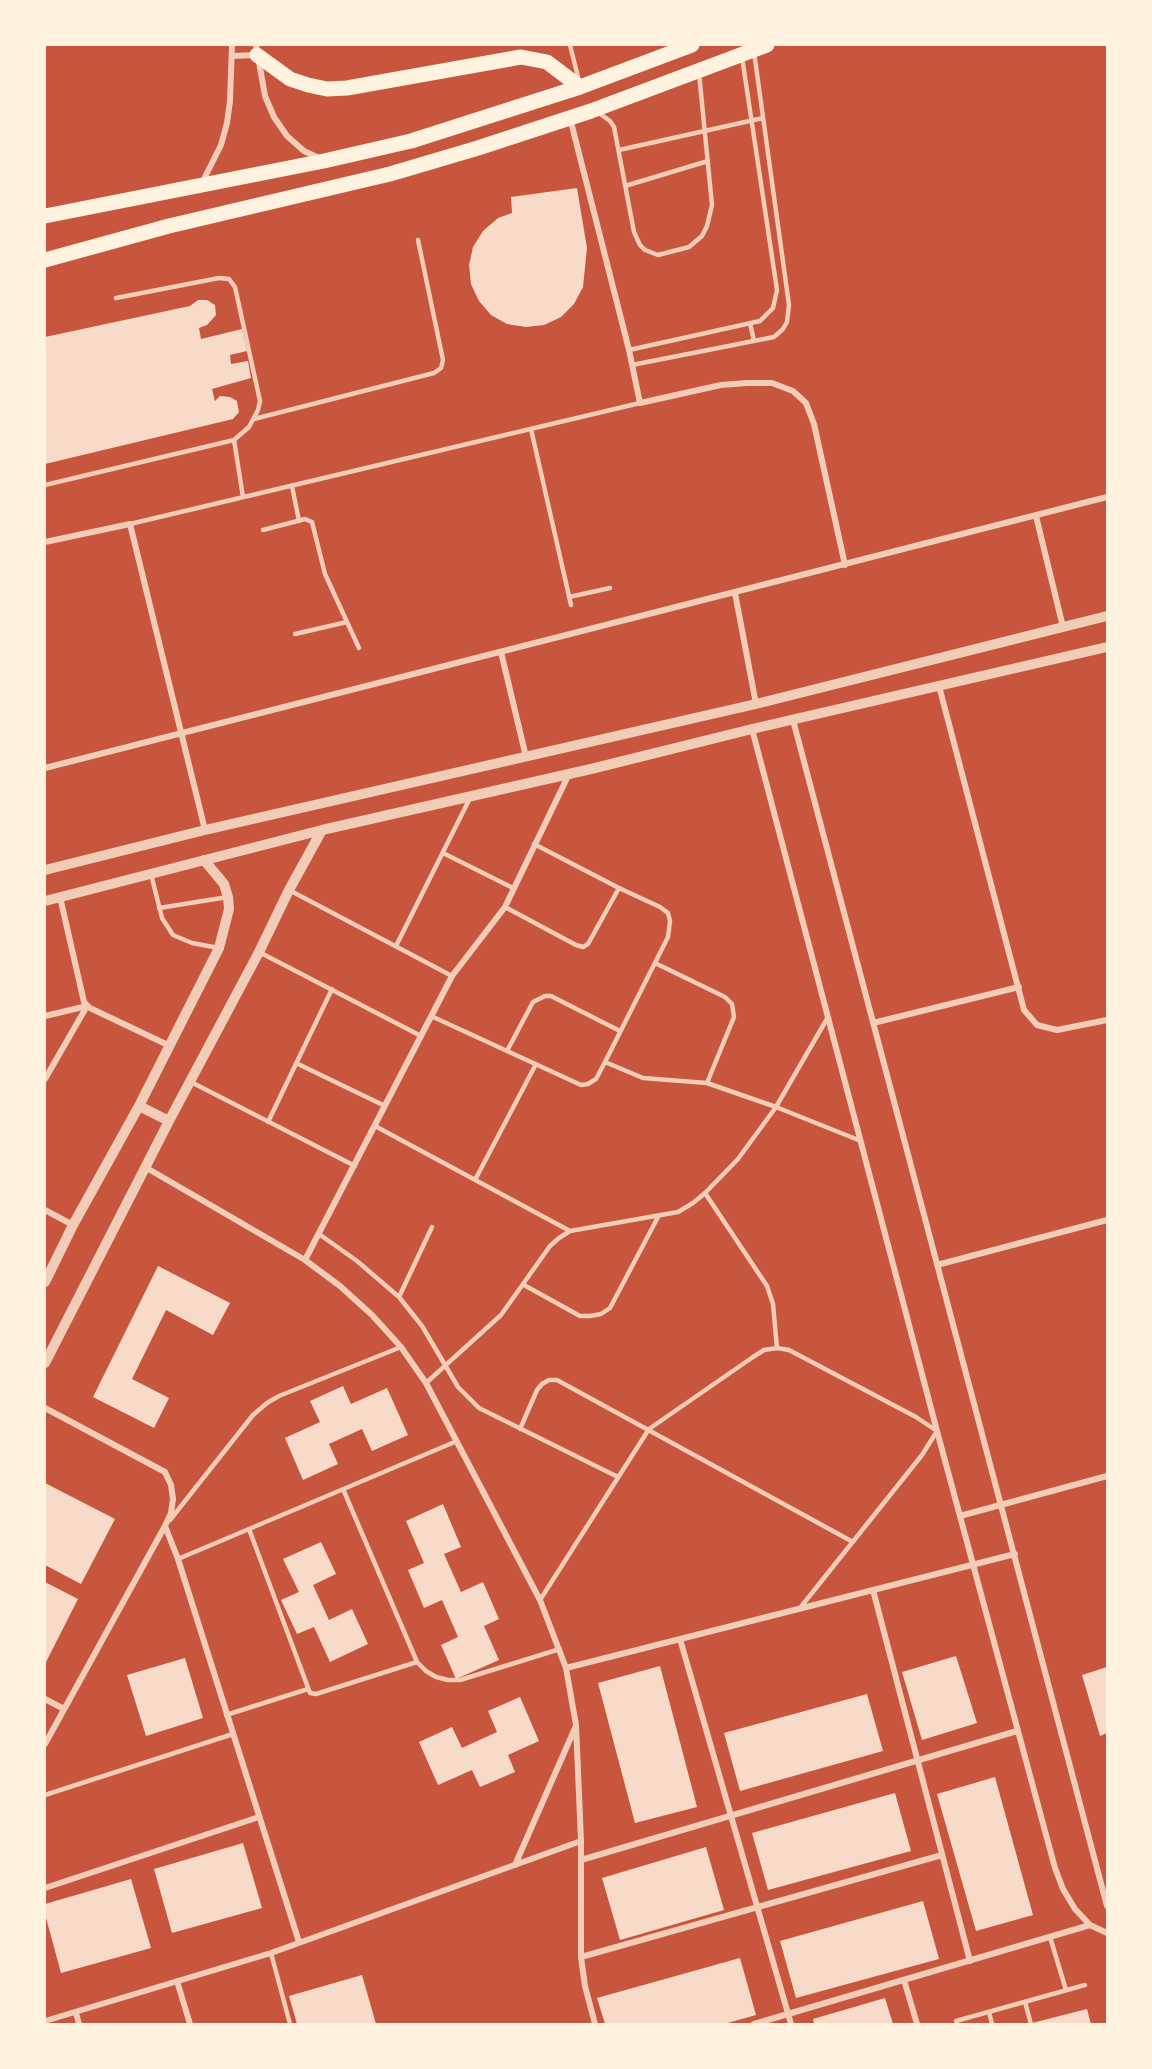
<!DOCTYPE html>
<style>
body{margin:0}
#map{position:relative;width:1152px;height:2069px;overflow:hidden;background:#c8553d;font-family:Arial,sans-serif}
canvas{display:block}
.frame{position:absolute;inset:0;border:46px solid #fff3e0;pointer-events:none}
</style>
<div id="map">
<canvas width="1152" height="2069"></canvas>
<div class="frame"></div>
</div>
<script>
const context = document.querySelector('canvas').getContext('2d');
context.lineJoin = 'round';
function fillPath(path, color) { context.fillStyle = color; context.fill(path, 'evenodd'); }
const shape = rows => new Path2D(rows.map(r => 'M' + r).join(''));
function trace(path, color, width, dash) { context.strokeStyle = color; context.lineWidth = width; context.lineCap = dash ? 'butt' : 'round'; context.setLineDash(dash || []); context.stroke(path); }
fillPath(shape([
 [577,188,587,248,583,287,574,304,561,317,544,325,526,327,507,324,491,315,479,301,471,284,469,265,473,247,483,231,498,218,512,213,511,197],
 [198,300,207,300,215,305,216,315,207,325,199,328,201,339,242,329,247,351,230,355,231,364,248,361,251,378,212,389,215,401,220,396,230,397,237,401,239,412,233,419,45,464,45,337,190,306],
 [158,1266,230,1303,213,1335,166,1310,132,1379,169,1398,154,1428,93,1397],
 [343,1386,351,1404,387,1388,408,1435,372,1451,362,1429,329,1444,338,1464,303,1480,285,1438,320,1422,310,1401],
 [45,1483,115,1519,81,1584,45,1565],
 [443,1504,461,1547,444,1554,461,1592,483,1582,499,1619,484,1626,499,1660,456,1679,441,1645,458,1637,442,1600,424,1608,408,1570,424,1563,406,1521],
 [321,1542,336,1574,313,1585,329,1620,352,1609,368,1644,330,1662,314,1627,297,1634,281,1600,299,1592,283,1559],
 [45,1582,78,1599,45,1664],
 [956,1656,977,1723,922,1740,902,1672],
 [185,1658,203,1718,146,1736,127,1675],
 [660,1666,697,1807,635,1823,598,1683],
 [1107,1667,1107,1733,1100,1736,1082,1675],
 [867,1694,883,1751,740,1791,724,1733],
 [520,1697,539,1741,508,1755,515,1772,480,1787,472,1770,438,1785,419,1742,452,1727,462,1748,497,1732,488,1711],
 [995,1777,1033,1915,976,1931,937,1794],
 [895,1793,911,1851,768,1890,752,1833],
 [243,1843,262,1908,172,1933,154,1869],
 [706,1847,724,1910,620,1940,602,1878],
 [131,1879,151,1948,61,1973,45,1914,45,1904],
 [923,1901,939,1959,796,1998,780,1941],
 [740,1958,756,2015,724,2024,605,2024,597,1998],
 [362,1975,376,2024,297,2024,289,1996],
 [885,1998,893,2024,814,2024,813,2019],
 [1087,2009,1091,2024,1033,2024,1032,2023]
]), '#f7dbc8');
trace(shape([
 [570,45,579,81],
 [599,113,610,121,614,127,634,232,640,245,645,250,658,255,689,247,702,236,707,226,712,205,699,73],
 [619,150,763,118],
 [625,186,708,161],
 [750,323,754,341],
 [629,350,760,321,773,308,777,290,742,57],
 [632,365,774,337,783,329,787,322,789,305,754,52],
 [254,419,434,373,441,368,443,360,418,240],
 [531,429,571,605],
 [234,440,243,497],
 [45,485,234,440,249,427,258,410,260,401,235,287,229,279,219,278,116,298],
 [292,486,299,521],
 [130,524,640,403],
 [263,530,305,519,312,522,325,574,359,648],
 [569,597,610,588],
 [295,634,347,622],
 [534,844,619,888,660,907,668,913,670,921,668,937,605,1062,643,1078,707,1083,776,1107,861,1141],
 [443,853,513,888],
 [151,874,162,918,173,935,192,943,219,948],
 [289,890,452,976],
 [505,907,576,945,583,947,588,944,619,888],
 [159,908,228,897],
 [396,946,470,798],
 [259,952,421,1036],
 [655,963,725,997,732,1004,734,1017,707,1083],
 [431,1016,581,1085,588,1084,596,1079,605,1062],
 [507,1051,533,1002,545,996,551,996,620,1031],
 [296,1063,385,1106],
 [191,1082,355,1166],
 [268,1122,332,989],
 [375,1126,570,1231],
 [475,1180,536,1064],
 [705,1193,767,1286,773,1304,777,1348],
 [319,1234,357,1261,399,1297,422,1326,458,1387,479,1408,618,1477],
 [524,1285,580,1316,590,1316,601,1314,610,1308,658,1217],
 [399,1297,432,1227],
 [426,1383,501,1315,550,1246,559,1238,570,1231,678,1212,693,1203,705,1193,738,1159,776,1107,828,1017],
 [520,1429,537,1390,542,1384,549,1380,557,1380,853,1542],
 [343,1489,417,1662,426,1671,436,1677,448,1680,460,1680,560,1649],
 [170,1520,253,1415,267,1403,279,1396,401,1347],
 [249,1529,310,1693,316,1694,417,1662],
 [178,1559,457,1441],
 [540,1600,649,1429,753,1357,764,1350,777,1348,789,1350,916,1417,937,1431,922,1455,800,1608],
 [226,1715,308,1689],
 [45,1795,233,1734],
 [1050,1937,1066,1990],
 [271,1953,290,2024],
 [1025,2002,1031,2024],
 [989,2012,992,2024],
 [956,2021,1085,1985]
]), '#f1ccb7', 4.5);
trace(shape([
 [256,45,265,96,274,117,287,136,304,151,321,159],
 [232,56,255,55],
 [570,118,629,350,640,403,721,385,747,383,772,383,793,391,806,403,814,424,845,565],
 [202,183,221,145,227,123,230,101,232,45],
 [1036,516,1063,627],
 [45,542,130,524,205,830],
 [735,593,756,704],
 [501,652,526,757],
 [939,686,1024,1010,1037,1025,1057,1030,1107,1020],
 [793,720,1107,1906],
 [752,729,937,1431,1055,1868,1063,1889,1075,1909,1090,1925,1107,1933],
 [45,768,1107,497],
 [60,897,84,1002,90,1008,170,1046],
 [45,1016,87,1006],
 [873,1023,1019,987],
 [45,1079,87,1006],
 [145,1167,305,1260,340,1286,372,1315,401,1347,426,1383,540,1600,566,1668,576,1725,581,1841,581,1957,585,1986,595,2024],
 [45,1210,73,1225],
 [305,1260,452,976,505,907,569,774],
 [937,1265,1107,1220],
 [45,1408,165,1472,171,1485,173,1499,171,1513,165,1526,45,1744],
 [960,1516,1107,1476],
 [165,1526,178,1559,299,1942],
 [873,1590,970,1961],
 [680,1639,791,2024],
 [566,1668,1015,1554],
 [45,1699,64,1709],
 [581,1860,1017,1731],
 [515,1865,575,1728],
 [45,1888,259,1817],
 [581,1957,942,1855],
 [904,1980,917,2024],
 [177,1981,190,2024],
 [76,2013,79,2024],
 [45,2021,271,1953,581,1841],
 [754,2024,1090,1925]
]), '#f1ccb7', 6);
trace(shape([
 [45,870,205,830,756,704,1107,616],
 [45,901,322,830,591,769,752,729,1107,647],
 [139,1106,169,1121],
 [45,1282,73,1225,139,1106,219,948,229,909,228,897,224,884,204,860],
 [45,1363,169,1121,259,952,289,890,322,830]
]), '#f1ccb7', 10);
trace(shape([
 [257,55,290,79,308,85,327,89,347,88,521,57,547,62,580,87],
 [45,216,324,161,411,141,580,87,692,45],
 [45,260,169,226,390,174,478,148,591,111,767,45]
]), '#fff3e0', 15);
</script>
